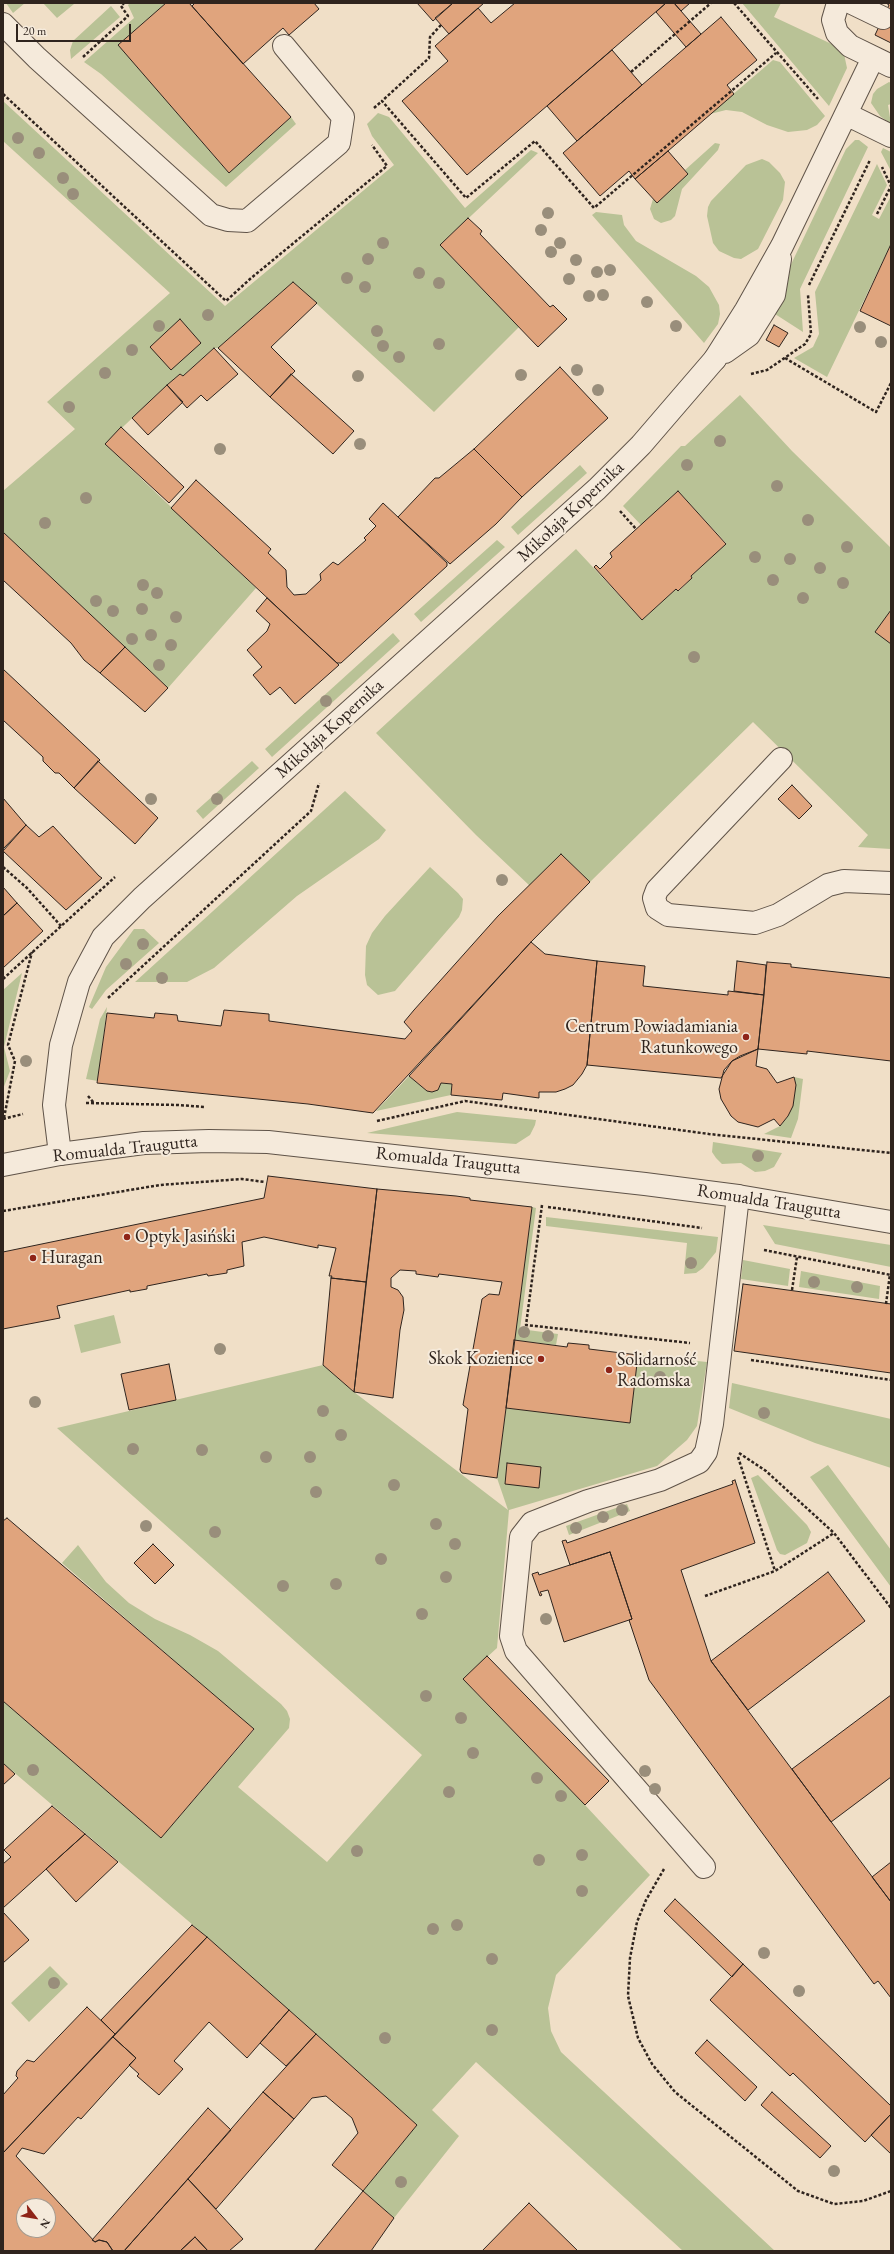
<!DOCTYPE html>
<meta charset="utf-8">
<style>
body{margin:0}
#map{position:relative;width:894px;height:2254px;overflow:hidden;background:#f0dfc7;font-family:"EB Garamond",serif}
canvas{display:block}
.frame{position:absolute;inset:0;border:4px solid #2f241e;pointer-events:none}
.north{position:absolute;left:16px;top:2198px;width:40px;height:40px;box-sizing:border-box;background:#f5eadb;border:1px solid #a69b8f;border-radius:50%;rotate:121deg;font-size:11px;font-weight:700;line-height:16px;text-align:center;color:#2f241e}
.north::after{content:'';display:block;margin:auto;width:14px;height:18px;background:#8f2418;clip-path:polygon(50% 0,100% 100%,50% 72%,0 100%)}
.scale{position:absolute;left:16px;top:24px;width:115px;height:18px;box-sizing:border-box;border:2px solid #2f241e;border-top:0;padding-left:5px;font-size:12px;line-height:14px;white-space:nowrap;color:#2f241e;-webkit-text-stroke:3px #f5eadb;paint-order:stroke}
</style>
<div id="map">
<canvas width="894" height="2254"></canvas>
<div class="frame"></div>
<div class="north">N</div>
<div class="scale">20 m</div>
</div>
<script>
const context = document.querySelector('canvas').getContext('2d');
context.lineJoin = 'round';
function fillPath(path, color) { context.fillStyle = color; context.fill(path, 'evenodd'); }
const shape = rows => new Path2D(rows.map(r => 'M' + r).join(''));
function trace(path, color, width, dash) { context.strokeStyle = color; context.lineWidth = width; context.lineCap = dash ? 'butt' : 'round'; context.setLineDash(dash || []); context.stroke(path); }
function drawText(font, color, halo, rows, align = 'center') {
  context.font = font + ' "EB Garamond",serif'; context.lineWidth = 4; context.setLineDash([]); context.textBaseline = 'middle'; context.strokeStyle = halo; context.fillStyle = color; for (const [text, x, y, turn = 0] of rows) {
    context.save(); context.translate(x, y); context.rotate((+turn || 0) * Math.PI / 180); context.textAlign = isNaN(turn) ? turn : align; if (halo) context.strokeText(text, 0, 0); context.fillText(text, 0, 0); context.restore();
  }
}
fillPath(shape([
 [6,3,25,3,13,13],
 [43,3,74,3,74,4,57,18],
 [130,3,166,3,119,45,229,173,291,117,296,124,226,187,101,74,84,62,134,18,128,5],
 [742,3,781,3,774,17,838,47,844,54,847,68,829,106],
 [111,6,120,17,71,59,70,50,73,41],
 [773,60,780,62,825,116,817,125,807,130,788,132,767,125,742,112,726,110,710,114],
 [889,82,891,83,891,104,888,105,891,124,880,116,871,103,873,94,877,89],
 [3,101,225,306,394,165,372,136,367,124,378,113,389,117,465,208,531,150,538,153,440,245,519,327,434,412,293,282,218,348,214,348,183,376,180,374,167,385,105,444,256,588,168,688,3,532,3,491,75,429,47,402,170,293,3,141],
 [855,140,859,140,868,147,800,289,803,332,775,314,785,298,785,277,846,149],
 [715,143,720,144,718,150,682,189,675,216,671,220,661,223,654,219,650,209,653,199,657,202,688,174,685,170],
 [883,148,891,152,891,171,881,152],
 [762,159,769,162,780,173,785,182,783,200,758,249,741,259,734,258,719,251,713,243,707,216,708,207,711,201,746,165],
 [877,164,887,185,872,215,879,219,891,196,891,244,827,377,794,358,813,347,819,334,815,292],
 [596,212,622,215,624,225,636,241,696,276,709,287,719,305,720,314,718,324,704,343,592,215],
 [740,395,792,451,891,548,891,849,858,847,868,835,753,722,590,882,561,854,530,886,476,835,376,733,576,549,642,620,676,589,679,591,692,578,691,576,726,543,678,491,641,525,623,506,681,446,685,446],
 [580,465,587,473,518,535,511,527],
 [497,540,505,547,421,622,414,614],
 [393,633,400,641,272,757,265,749],
 [252,761,259,768,203,819,196,811],
 [345,791,386,830,379,839,297,896,214,968,187,982,135,982],
 [430,867,458,893,463,899,462,910,459,917,395,991,378,995,367,985,365,975,366,946,372,933,385,916],
 [134,929,144,929,159,943,106,990,92,1009,89,1007,106,967],
 [22,973,4,1047,10,1071,3,1089,3,990],
 [107,1007,98,1081,86,1079,100,1019],
 [409,1076,427,1091,438,1090,441,1083,452,1084,451,1095,376,1111],
 [794,1077,803,1079,798,1119,791,1138,764,1134,780,1126,788,1116,795,1093],
 [457,1112,536,1120,535,1125,530,1135,516,1144,367,1133],
 [713,1142,782,1153,774,1167,765,1171,755,1172,741,1163,722,1164,716,1158,712,1152],
 [532,1207,536,1208,520,1329,558,1334,556,1345,514,1340],
 [546,1217,718,1237,716,1252,703,1268,696,1273,684,1274,687,1243,546,1226],
 [763,1225,891,1245,891,1267,775,1244],
 [743,1260,790,1269,788,1286,741,1279],
 [801,1271,880,1286,879,1299,799,1287],
 [114,1315,121,1343,81,1353,74,1325],
 [638,1355,707,1362,697,1426,687,1440,657,1466,509,1510,497,1648,463,1679,585,1805,650,1875,556,1975,548,2008,551,2031,561,2052,775,2251,683,2251,476,2062,432,2110,459,2136,394,2218,363,2191,417,2125,207,1937,3,1763,3,1701,161,1838,254,1730,62,1563,78,1545,106,1582,129,1603,155,1619,190,1635,218,1651,281,1704,287,1711,290,1719,289,1728,238,1787,327,1862,422,1755,57,1428,323,1365,354,1392,508,1510,497,1478,506,1408,630,1423],
 [732,1383,891,1419,891,1468,815,1443,729,1408],
 [828,1465,891,1550,891,1587,810,1477],
 [758,1475,807,1525,811,1532,807,1543,785,1555,780,1554,777,1550,751,1478],
 [627,1504,630,1511,569,1535,566,1526],
 [50,1966,68,1984,29,2022,11,2003]
]), '#b9c296');
const building = shape([
 [166,3,189,3,291,117,229,173,118,45,166,3],
 [195,3,314,3,319,9,289,35,283,28,243,64,192,6,195,3],
 [417,3,453,3,433,21,417,3],
 [453,3,484,3,449,34,435,18,453,3],
 [515,3,666,3,467,175,402,101,448,61,435,46,478,8,491,23,515,3],
 [666,3,674,3,701,34,686,47,656,12,666,3],
 [674,3,690,3,681,11,674,3],
 [886,3,891,3,891,43,875,35,889,5,886,3],
 [721,17,757,60,727,85,734,94,668,151,635,179,629,171,600,196,563,153,721,17],
 [612,50,642,85,577,141,547,106,612,50],
 [668,151,688,174,657,203,635,179,668,151],
 [468,218,482,231,480,234,550,307,553,305,567,319,538,347,440,245,468,218],
 [891,244,891,326,860,311,891,244],
 [293,282,317,303,271,347,295,371,270,397,218,348,293,282],
 [180,319,201,343,171,370,150,347,180,319],
 [774,325,788,333,779,347,766,340,774,325],
 [214,348,238,374,207,401,201,395,187,408,167,385,180,374,183,376,214,348],
 [560,367,608,418,522,497,474,449,560,367],
 [291,374,354,431,333,454,270,397,291,374],
 [167,385,183,402,148,435,132,418,167,385],
 [121,427,184,487,169,503,105,444,121,427],
 [474,449,522,497,496,524,450,564,398,517,435,478,439,478,474,449],
 [196,480,271,549,268,553,286,570,287,587,294,595,306,594,321,580,320,574,333,562,338,565,366,540,364,538,376,526,369,519,383,503,447,563,447,566,341,663,337,663,171,508,196,480],
 [678,491,726,544,691,576,692,578,678,591,676,589,642,620,594,567,596,565,600,569,612,557,610,553,678,491],
 [3,532,125,647,100,673,84,660,71,643,3,580,3,532],
 [267,598,339,665,295,704,280,687,270,695,253,675,262,667,247,650,267,631,270,624,256,611,267,598],
 [891,610,891,644,875,632,891,610],
 [125,647,168,688,145,712,100,673,125,647],
 [3,669,100,760,74,788,59,773,55,773,43,761,43,757,3,720,3,669],
 [98,761,158,818,135,844,74,788,98,761],
 [792,785,812,806,799,819,778,799,792,785],
 [3,798,26,825,3,849,3,798],
 [26,825,39,837,53,826,99,876,102,878,66,910,3,851,26,825],
 [561,854,590,882,531,942,373,1113,308,1104,97,1083,107,1013,154,1018,155,1013,177,1015,178,1021,221,1026,224,1010,269,1014,269,1021,405,1039,412,1031,404,1022,414,1010,498,916,561,854],
 [3,887,17,903,3,916,3,887],
 [17,903,43,931,3,968,3,916,17,903],
 [531,942,545,954,597,961,587,1065,582,1074,573,1085,565,1089,556,1092,539,1092,539,1098,503,1093,502,1100,451,1095,452,1084,441,1083,438,1090,432,1092,427,1091,409,1076,531,942],
 [597,961,645,966,643,986,728,995,728,991,764,995,758,1049,732,1061,721,1078,587,1065,597,961],
 [737,961,766,965,764,995,734,991,737,961],
 [767,962,791,964,791,967,891,978,891,1061,807,1051,807,1054,758,1049,767,962],
 [758,1049,756,1066,767,1069,777,1083,794,1077,796,1085,793,1106,788,1116,780,1126,774,1119,758,1127,738,1122,731,1116,721,1099,719,1089,724,1070,732,1061,740,1056,758,1049],
 [268,1176,377,1189,366,1282,331,1278,332,1276,329,1276,336,1248,318,1245,318,1248,264,1237,242,1242,244,1266,227,1270,227,1273,208,1276,207,1274,147,1286,147,1289,130,1292,130,1290,57,1306,60,1318,3,1329,3,1252,264,1198,268,1176],
 [377,1189,456,1196,470,1198,470,1200,532,1207,497,1478,462,1473,460,1470,468,1409,463,1405,482,1299,489,1294,499,1295,502,1282,439,1274,438,1277,416,1274,416,1271,400,1270,391,1278,391,1287,398,1290,403,1297,404,1310,400,1330,393,1398,354,1392,377,1189],
 [331,1278,366,1282,354,1392,323,1365,331,1278],
 [743,1284,891,1304,891,1373,734,1351,743,1284],
 [514,1340,567,1347,568,1343,589,1345,589,1349,638,1355,630,1423,506,1408,514,1340],
 [169,1364,176,1400,129,1410,121,1374,169,1364],
 [507,1463,541,1467,539,1488,505,1484,507,1463],
 [735,1480,755,1543,681,1570,711,1661,891,1902,891,1998,878,1981,874,1984,649,1680,629,1620,632,1619,610,1552,570,1565,562,1541,566,1540,567,1543,733,1484,732,1481,735,1480],
 [7,1518,254,1729,161,1838,3,1701,3,1521,7,1518],
 [153,1544,174,1565,155,1584,134,1563,153,1544],
 [610,1552,632,1619,564,1642,548,1590,540,1592,542,1595,540,1596,532,1574,538,1572,539,1575,610,1552],
 [828,1572,865,1621,748,1710,711,1661,828,1572],
 [487,1656,609,1781,585,1805,463,1679,487,1656],
 [891,1695,891,1777,831,1822,792,1769,891,1695],
 [3,1763,15,1774,3,1785,3,1763],
 [52,1806,85,1834,3,1908,3,1864,11,1857,4,1850,52,1806],
 [85,1834,118,1862,76,1902,46,1869,85,1834],
 [891,1862,891,1902,872,1877,891,1862],
 [675,1899,743,1964,732,1977,664,1911,675,1899],
 [3,1912,29,1940,3,1963,3,1912],
 [192,1925,207,1937,115,2034,101,2020,192,1925],
 [207,1937,289,2010,247,2058,209,2022,174,2061,183,2069,159,2095,137,2076,139,2074,129,2065,136,2058,113,2037,207,1937],
 [743,1964,891,2106,891,2114,865,2142,793,2073,790,2076,710,2000,743,1964],
 [87,2007,115,2034,3,2153,3,2095,18,2078,16,2076,17,2071,27,2060,34,2062,87,2007],
 [289,2010,316,2034,286,2066,260,2043,289,2010],
 [316,2034,417,2125,363,2191,332,2165,358,2133,352,2118,326,2096,312,2098,294,2119,263,2092,316,2034],
 [113,2037,136,2058,81,2119,78,2117,44,2154,22,2148,16,2156,95,2242,99,2240,107,2242,113,2251,3,2251,3,2153,113,2037],
 [24,2206,48,2206,48,2230,24,2230,24,2206],
 [707,2040,757,2087,745,2101,695,2053,707,2040],
 [263,2092,294,2119,216,2209,188,2179,263,2092],
 [772,2092,831,2146,820,2158,761,2105,772,2092],
 [208,2108,231,2130,124,2251,113,2251,107,2242,99,2240,95,2242,92,2240,208,2108],
 [891,2114,891,2154,871,2135,891,2114],
 [188,2179,243,2239,229,2251,208,2251,195,2237,180,2251,124,2251,188,2179],
 [363,2191,394,2218,371,2251,314,2251,363,2191],
 [529,2203,578,2251,482,2251,529,2203],
 [195,2237,208,2251,180,2251,195,2237]
]);
fillPath(building, '#e0a47d');
trace(building, '#2f241e', 1);
const service = shape([
 [838,3,833,20,837,33,850,46,891,66],
 [852,3,883,18],
 [3,24,37,58,211,215,228,220,247,221,339,143,343,117,284,46],
 [846,114,891,136],
 [725,352,749,335,774,295,780,259],
 [715,359,746,310,782,246,873,58],
 [781,759,657,890,654,898,657,908,668,915,755,923,778,915,828,885,844,881,891,883],
 [704,1867,516,1651,511,1636,521,1537,532,1523,588,1501,660,1480,699,1462,706,1452,712,1424,738,1196]
]);
const minor = shape([
 [60,1154,54,1105,61,1045,79,982,103,937,142,898,597,489,641,445,715,359]
]);
const tertiary = shape([
 [3,1165,60,1154,144,1143,209,1141,268,1142,645,1184,738,1196,891,1222]
]);
trace(service, '#5f5348', 24);
trace(minor, '#5f5348', 24);
trace(tertiary, '#5f5348', 24);
trace(shape([
 [734,3,818,99],
 [441,25,430,37,429,58,382,101,466,198,535,141,594,208,776,53],
 [83,57,128,16,121,6,124,3],
 [631,72,711,3],
 [3,94,226,301,250,279,387,166,372,145],
 [374,108,382,101],
 [877,214,891,186,882,167],
 [809,285,870,160],
 [785,358,876,412,891,383],
 [751,374,767,370,805,344,811,334,808,295],
 [620,511,636,529],
 [3,867,27,888,61,926],
 [3,979,115,877],
 [108,998,311,811,319,783],
 [88,1096,94,1103],
 [86,1103,178,1105,205,1107],
 [4,1118,15,1061,8,1045,32,952],
 [3,1119,23,1114],
 [377,1121,465,1101,709,1134,891,1153],
 [542,1205,526,1325,690,1343],
 [548,1207,702,1228],
 [3,1211,160,1185,242,1179,265,1182],
 [764,1250,891,1275],
 [792,1290,797,1257],
 [886,1304,890,1274],
 [751,1360,891,1380],
 [739,1453,766,1471,834,1533,891,1608],
 [738,1457,775,1571],
 [705,1596,775,1571,834,1533],
 [664,1869,646,1900,637,1922,630,1958,628,1996,638,2038,652,2064,675,2092,798,2191,834,2204,863,2201,891,2191]
]), '#2f241e', 2.5, [3, 2]);
trace(service, '#f5eadb', 22);
trace(minor, '#f5eadb', 22);
trace(tertiary, '#f5eadb', 22);
context.fillStyle = '#998e7b';
for (const [x, y] of [
 [18,138],
 [39,153],
 [63,178],
 [73,194],
 [548,213],
 [541,230],
 [383,243],
 [560,243],
 [551,252],
 [368,259],
 [576,260],
 [610,270],
 [597,272],
 [419,273],
 [347,278],
 [569,279],
 [439,283],
 [365,287],
 [603,295],
 [589,296],
 [647,302],
 [208,315],
 [159,326],
 [676,326],
 [860,327],
 [377,331],
 [881,342],
 [439,344],
 [383,346],
 [132,350],
 [399,357],
 [577,370],
 [105,373],
 [521,375],
 [358,376],
 [598,390],
 [69,407],
 [720,441],
 [360,444],
 [220,449],
 [687,465],
 [777,486],
 [86,498],
 [808,520],
 [45,523],
 [847,547],
 [755,557],
 [790,559],
 [820,568],
 [773,580],
 [843,583],
 [143,585],
 [157,593],
 [803,598],
 [96,601],
 [142,609],
 [113,611],
 [176,617],
 [151,635],
 [132,639],
 [171,645],
 [694,657],
 [159,665],
 [326,701],
 [151,799],
 [217,799],
 [502,880],
 [143,944],
 [126,964],
 [162,978],
 [26,1061],
 [758,1156],
 [691,1263],
 [814,1282],
 [857,1287],
 [524,1332],
 [548,1336],
 [220,1349],
 [660,1377],
 [35,1402],
 [323,1411],
 [764,1413],
 [341,1435],
 [133,1449],
 [202,1450],
 [266,1457],
 [310,1457],
 [394,1485],
 [316,1492],
 [622,1510],
 [603,1517],
 [436,1524],
 [146,1526],
 [576,1528],
 [215,1532],
 [455,1544],
 [381,1559],
 [446,1577],
 [336,1584],
 [283,1586],
 [422,1614],
 [546,1619],
 [426,1696],
 [461,1718],
 [473,1753],
 [33,1770],
 [645,1771],
 [537,1778],
 [655,1789],
 [449,1792],
 [561,1796],
 [357,1851],
 [582,1855],
 [539,1860],
 [582,1891],
 [457,1925],
 [433,1929],
 [764,1953],
 [492,1959],
 [54,1983],
 [799,1991],
 [492,2030],
 [385,2038],
 [834,2171],
 [401,2182]
]) { context.beginPath(); context.arc(x, y, 6, 0, 2 * Math.PI); context.fill(); }
for (const [x, y, r, color] of [
 [746,1037,4,"#8f2418"],
 [127,1237,4,"#8f2418"],
 [33,1258,4,"#8f2418"],
 [541,1359,4,"#8f2418"],
 [609,1370,4,"#8f2418"]
]) { const dot = new Path2D(); dot.arc(x, y, r, 0, 2 * Math.PI); context.fillStyle = color; context.fill(dot); trace(dot, '#f5eadb', 1.5); }
drawText('18px', '#2f241e', '#f5eadb', [
 ["Mikołaja Kopernika",571,512,-43],
 ["Mikołaja Kopernika",330,729,-42],
 ["Romualda Traugutta",125,1149,-6],
 ["Romualda Traugutta",448,1161,6],
 ["Romualda Traugutta",769,1202,9]
]);
drawText('18px', '#2f241e', '#f5eadb', [
 ["Centrum Powiadamiania",738,1027,"right"],
 ["Ratunkowego",738,1048,"right"],
 ["Optyk Jasiński",135,1237],
 ["Huragan",41,1258],
 ["Skok Kozienice",533,1359,"right"],
 ["Solidarność",617,1360],
 ["Radomska",617,1381]
], 'left');
</script>
